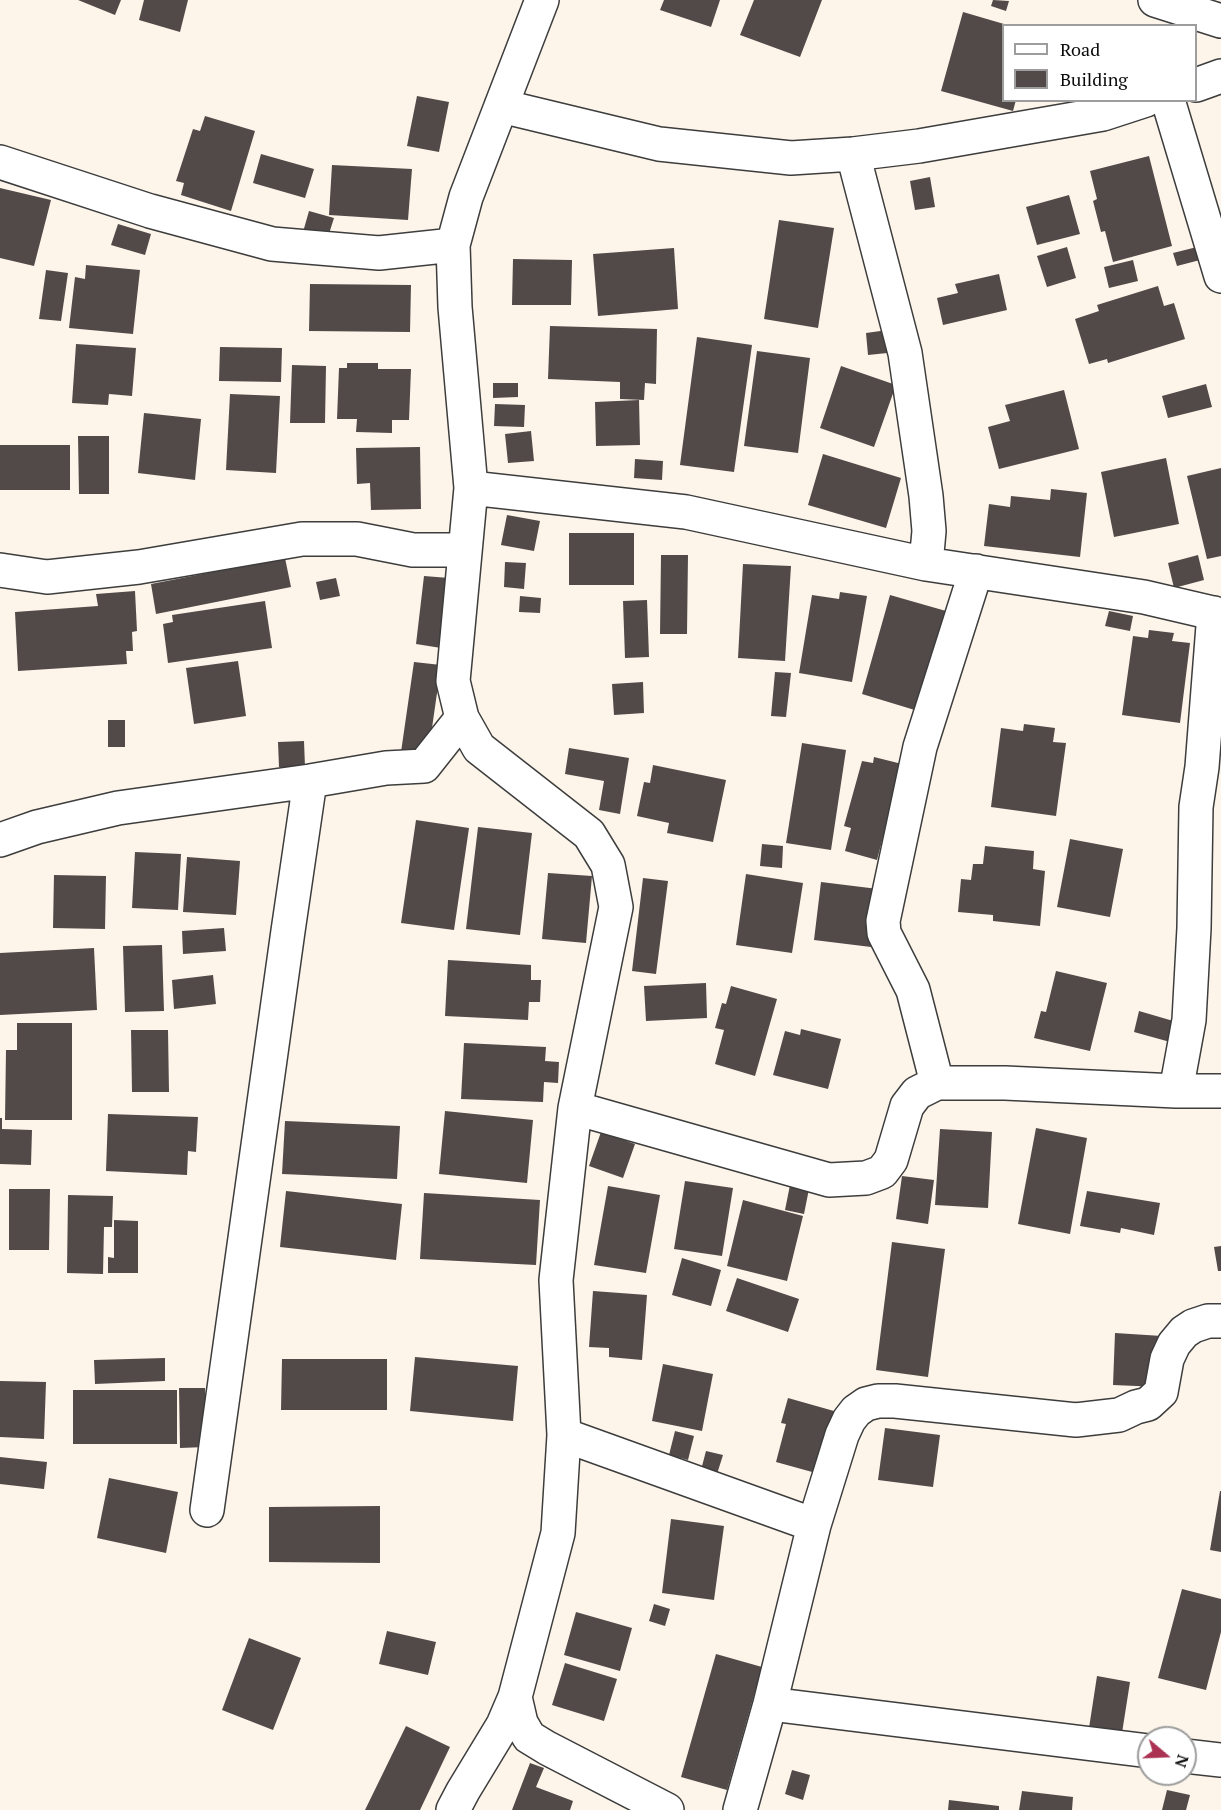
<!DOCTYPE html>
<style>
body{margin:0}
#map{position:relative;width:1221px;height:1810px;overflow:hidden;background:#fdf5ea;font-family:"PT Serif",serif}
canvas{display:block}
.legend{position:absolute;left:1002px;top:24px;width:195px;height:78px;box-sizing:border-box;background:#fff;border:2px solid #9d9d9d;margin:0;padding:8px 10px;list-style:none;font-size:18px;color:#0a0a0a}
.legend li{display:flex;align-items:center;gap:12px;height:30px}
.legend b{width:30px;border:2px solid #9d9d9d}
.north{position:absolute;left:1137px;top:1726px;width:60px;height:60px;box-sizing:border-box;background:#fff;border:2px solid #9d9d9d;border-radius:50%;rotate:109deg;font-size:16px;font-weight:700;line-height:24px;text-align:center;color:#0a0a0a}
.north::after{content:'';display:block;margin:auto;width:21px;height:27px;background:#ab3252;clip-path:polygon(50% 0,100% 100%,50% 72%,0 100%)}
</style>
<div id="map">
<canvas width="1221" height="1810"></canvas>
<ul class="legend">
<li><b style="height:8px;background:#fff"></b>Road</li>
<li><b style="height:16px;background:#524a48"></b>Building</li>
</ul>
<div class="north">N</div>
</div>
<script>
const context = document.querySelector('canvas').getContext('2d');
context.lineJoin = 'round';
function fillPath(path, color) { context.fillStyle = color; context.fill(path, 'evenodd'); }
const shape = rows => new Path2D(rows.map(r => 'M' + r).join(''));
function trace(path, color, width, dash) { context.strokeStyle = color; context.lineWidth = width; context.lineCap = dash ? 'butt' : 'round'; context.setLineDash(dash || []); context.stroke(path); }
fillPath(shape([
 [78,0,121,0,115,15],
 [144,0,188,0,180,32,139,20],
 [664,0,720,0,711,27,660,10],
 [754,0,822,0,800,57,740,35],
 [993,0,1009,1,1006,11,991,6],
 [963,12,1004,24,1004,100,1016,100,1013,111,941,91],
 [417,96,449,102,439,152,407,146],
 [205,116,255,131,231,211,181,195,184,183,176,181,193,129,200,131],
 [261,154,314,169,305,198,253,183],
 [1149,156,1172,246,1113,262,1105,231,1101,232,1093,201,1097,199,1090,171],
 [332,165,412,169,408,220,329,215],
 [930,177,935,207,915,210,910,181],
 [0,188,51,200,34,266,0,258],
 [1069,195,1080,234,1037,245,1026,207],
 [309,211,334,218,327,240,303,232],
 [779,220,834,228,818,328,764,319],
 [118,224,151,234,145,255,111,245],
 [1067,247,1076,278,1047,287,1037,256],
 [1197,247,1200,260,1177,266,1173,253],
 [674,248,678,309,598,316,593,254],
 [513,259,572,260,571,305,512,305],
 [1133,260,1138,281,1109,288,1104,267],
 [86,265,140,270,133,334,69,328,75,277,85,279],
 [46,270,68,273,61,321,39,319],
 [999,274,1007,310,943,325,937,298,958,293,955,284],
 [310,284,411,285,410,332,309,331],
 [1158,286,1164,306,1174,303,1185,339,1108,363,1107,359,1089,364,1075,319,1099,311,1097,305],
 [550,326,657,329,656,384,645,383,644,400,620,399,620,382,548,379],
 [895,329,897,352,868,355,866,333],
 [697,337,752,345,734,472,680,465],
 [76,344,136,348,132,396,109,394,108,405,72,403],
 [220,347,282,348,281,382,219,381],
 [757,351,810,358,798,453,744,446],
 [347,363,378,363,378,369,411,369,409,420,392,420,392,433,356,432,357,419,337,419,339,368,347,368],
 [292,365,326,366,325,423,290,423],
 [841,366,896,385,874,447,820,428],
 [493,383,518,383,518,397,493,398],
 [1206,384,1212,407,1168,418,1162,396],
 [1064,390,1079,449,999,469,988,427,1010,421,1005,405],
 [230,394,280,396,276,473,226,470],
 [639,400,640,445,596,446,595,402],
 [495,404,525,405,524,427,494,426],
 [144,413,201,419,195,480,138,473],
 [531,431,534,461,508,463,505,434],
 [78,436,109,436,109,494,79,494],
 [0,445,70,445,70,490,0,490],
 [420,447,421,509,371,510,370,483,357,484,356,448],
 [823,454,901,478,886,528,808,505],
 [1166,458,1179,524,1114,537,1101,472],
 [635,459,663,461,662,480,634,478],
 [1221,468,1221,556,1207,559,1187,476],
 [1051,489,1087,493,1080,557,984,546,989,504,1010,507,1011,496,1050,500],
 [507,515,540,521,534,551,501,545],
 [569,533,634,533,634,585,569,585],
 [661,555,688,555,687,634,660,634],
 [1198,555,1204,580,1174,588,1168,563],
 [285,558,291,587,156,614,151,584],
 [505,562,526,563,524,589,504,587],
 [743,564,791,566,785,661,738,658],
 [424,576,449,578,441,648,416,644],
 [336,578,340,596,320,600,316,582],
 [135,591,137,631,132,632,133,651,126,651,127,664,18,671,15,612,98,606,96,594],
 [840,592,867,596,852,682,799,673,812,595,839,599],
 [890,595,946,611,918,711,862,694],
 [520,596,541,598,540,613,519,612],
 [647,600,649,657,625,658,623,601],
 [265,601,272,648,168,663,163,624,173,622,172,615],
 [1109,611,1133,616,1130,631,1105,626],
 [1149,630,1174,633,1172,641,1190,643,1180,723,1122,715,1133,636,1148,638],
 [238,661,246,716,194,724,186,668],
 [414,662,441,665,428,756,401,752],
 [775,672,791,673,786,717,771,716],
 [643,682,644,713,614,715,612,684],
 [108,720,125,720,125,747,108,747],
 [1024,724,1055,728,1053,742,1066,743,1056,816,991,807,1001,728,1023,731],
 [304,741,305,767,279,767,278,742],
 [802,743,846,750,831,850,786,843],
 [569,748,629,758,620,814,599,810,604,781,565,774],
 [874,757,902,764,877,860,845,851,851,828,844,826,862,761,873,763],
 [653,765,726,780,713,842,667,833,669,823,637,816,644,782,650,783],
 [416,820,469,828,454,930,401,923],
 [478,827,532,833,520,935,466,929],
 [1070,839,1123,849,1110,917,1057,907],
 [762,844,783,846,782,868,760,866],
 [985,846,1034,851,1033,869,1045,871,1040,926,993,921,993,915,958,912,961,879,971,880,973,864,983,864],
 [135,852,181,854,178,910,132,908],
 [187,857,240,861,236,915,183,912],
 [548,873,592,876,586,943,542,939],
 [746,874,803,883,792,953,736,945],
 [54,875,106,876,105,929,53,928],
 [643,878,668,881,656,974,632,971],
 [821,882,878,889,871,947,814,940],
 [224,928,226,951,183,954,182,931],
 [162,945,164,1011,125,1012,123,946],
 [94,948,97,1010,0,1015,0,953],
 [448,960,531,965,531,980,541,980,540,1002,529,1002,528,1020,445,1016],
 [1056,971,1107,983,1090,1051,1034,1038,1041,1011,1046,1012],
 [213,975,216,1004,174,1009,172,980],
 [706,983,707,1018,646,1021,644,986],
 [731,986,777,999,755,1076,715,1064,724,1030,715,1028,722,1003,726,1004],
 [1139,1011,1187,1025,1181,1045,1134,1032],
 [17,1023,72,1023,72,1120,5,1120,6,1050,17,1050],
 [801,1029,841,1039,828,1089,773,1075,785,1031,800,1035],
 [131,1030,168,1030,169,1092,132,1092],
 [464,1043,546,1047,545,1061,559,1062,558,1083,544,1082,543,1102,461,1099],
 [445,1111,533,1120,527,1183,439,1174],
 [108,1114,198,1117,196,1152,188,1151,187,1175,106,1171],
 [0,1118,2,1118,2,1129,32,1130,31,1165,0,1164],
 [285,1121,400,1126,397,1179,282,1174],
 [1036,1128,1087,1138,1070,1234,1018,1224],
 [940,1129,992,1132,988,1208,935,1205],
 [601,1132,635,1144,623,1178,589,1166],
 [902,1176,934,1180,928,1224,896,1219],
 [685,1181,733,1188,722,1256,674,1249],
 [790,1185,809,1189,804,1214,785,1210],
 [608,1186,660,1195,646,1273,594,1265],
 [9,1189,50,1189,49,1250,9,1250],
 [286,1191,402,1204,396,1260,280,1247],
 [1087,1191,1160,1203,1154,1235,1121,1228,1120,1233,1080,1226],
 [424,1193,540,1200,536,1265,420,1259],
 [68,1195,113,1196,112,1227,104,1227,103,1274,67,1273],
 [743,1200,803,1216,787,1281,727,1266],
 [114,1220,138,1221,138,1273,108,1273,108,1257,114,1258],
 [892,1242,945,1249,928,1377,876,1370],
 [1221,1246,1221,1271,1218,1271,1214,1247],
 [682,1258,721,1270,711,1306,672,1295],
 [737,1278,799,1299,788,1332,726,1311],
 [593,1291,647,1295,642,1360,609,1357,609,1348,589,1347],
 [1115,1333,1162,1336,1160,1387,1113,1385],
 [415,1357,518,1366,513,1421,410,1411],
 [165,1358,165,1381,95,1384,94,1360],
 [282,1359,387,1359,387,1410,281,1410],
 [663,1364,713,1374,702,1431,652,1421],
 [0,1381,46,1382,44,1439,0,1437],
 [179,1388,205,1388,206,1447,180,1448],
 [73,1390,177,1390,177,1444,73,1444],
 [788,1398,841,1413,823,1475,776,1462,786,1424,781,1423],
 [885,1428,940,1435,933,1487,878,1480],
 [675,1431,694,1436,688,1460,669,1455],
 [706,1451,723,1455,717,1474,701,1470],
 [0,1457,47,1462,44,1489,0,1484],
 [109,1478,178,1492,166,1553,97,1538],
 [1220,1491,1221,1491,1221,1552,1210,1550],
 [380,1506,380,1563,269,1562,269,1507],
 [671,1519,724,1526,714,1600,662,1593],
 [1182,1589,1221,1599,1221,1632,1206,1690,1158,1678],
 [654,1604,670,1609,665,1626,649,1621],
 [576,1612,632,1628,620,1671,564,1655],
 [387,1631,436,1642,428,1675,379,1664],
 [249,1638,301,1658,273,1730,222,1710],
 [716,1654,762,1667,727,1790,681,1777],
 [565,1663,617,1679,604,1721,552,1705],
 [1097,1676,1130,1682,1122,1733,1089,1728],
 [406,1726,450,1747,420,1810,365,1810],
 [530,1763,544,1768,536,1787,573,1801,570,1810,512,1810],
 [792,1770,810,1775,803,1800,785,1794],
 [1167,1790,1190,1795,1186,1810,1162,1810],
 [1022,1791,1073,1797,1072,1810,1019,1810],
 [949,1800,999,1806,999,1810,948,1810]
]), '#524a48');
const minor = shape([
 [1155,0,1221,21],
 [1196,85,1221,76],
 [1168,100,1221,276],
 [501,106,659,144,791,158,853,154,919,146,1103,114,1146,100],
 [853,154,905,353,926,496,929,531,926,564],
 [0,162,150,211,272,244,379,253,453,245],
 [471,488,686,512,926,564,1144,597,1221,615],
 [0,570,47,577,139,567,302,539,357,539,413,550,465,550],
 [0,840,37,827,118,808,310,781,386,768,424,766,462,718],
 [937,1083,913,990,884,933,883,921,920,747,976,571],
 [1176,1091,1189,1020,1194,928,1196,807,1202,767,1214,613],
 [575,1108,829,1180,866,1178,882,1172,891,1160,907,1106,917,1093,937,1083,1005,1083,1176,1091,1221,1091],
 [564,1435,814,1525],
 [207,1510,288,931,310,781],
 [515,1697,521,1723,529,1737,547,1748,667,1810],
 [770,1704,1149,1751],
 [1185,1756,1221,1760],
 [453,1810,463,1791,503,1725,515,1697,558,1533,564,1435,556,1280,575,1108,616,907,608,865,589,834,479,748,462,718,453,681,471,488,455,307,453,245,466,197,542,0],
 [740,1810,770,1704,814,1525,842,1435,849,1420,856,1411,866,1404,878,1401,895,1401,1076,1420,1119,1415,1136,1407,1148,1404,1161,1392,1167,1359,1174,1344,1184,1332,1193,1326,1208,1321,1221,1321]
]);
trace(minor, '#3d3d3d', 36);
trace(minor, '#fff', 33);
</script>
